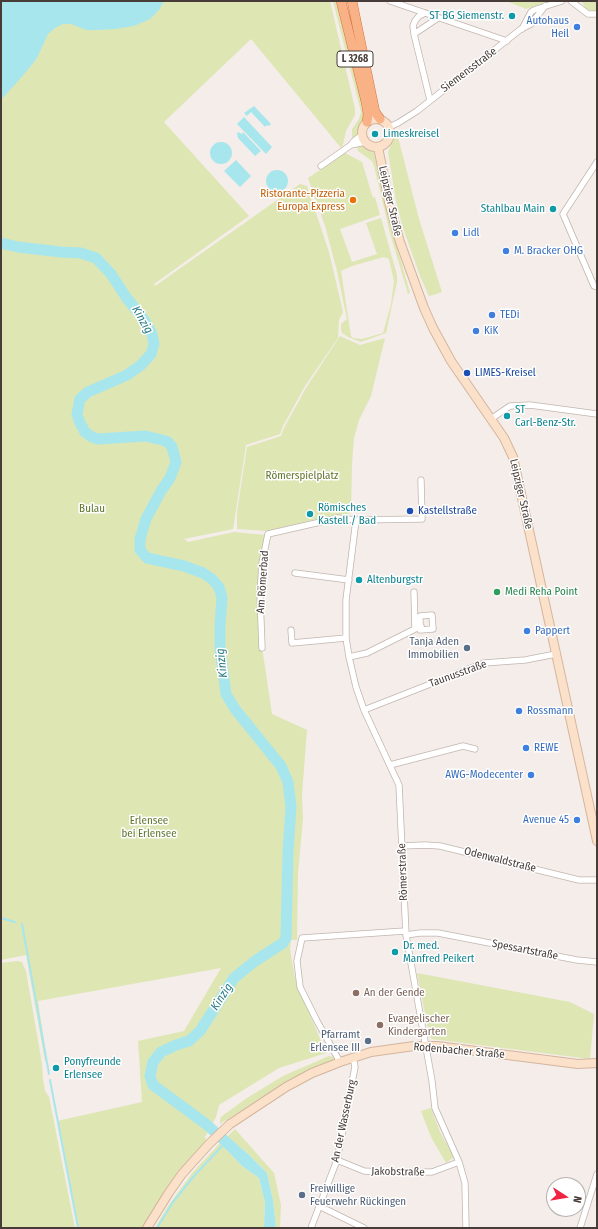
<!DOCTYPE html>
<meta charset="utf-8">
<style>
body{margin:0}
#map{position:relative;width:598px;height:1229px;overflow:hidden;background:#f4ede9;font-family:"Fira Sans Condensed",sans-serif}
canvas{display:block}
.frame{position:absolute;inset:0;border:2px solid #473c37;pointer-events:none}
.north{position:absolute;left:546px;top:1177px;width:40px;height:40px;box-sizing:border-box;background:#fff;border:1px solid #b5b1af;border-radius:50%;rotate:102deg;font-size:11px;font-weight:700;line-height:16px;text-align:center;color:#473c37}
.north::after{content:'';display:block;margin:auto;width:14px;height:18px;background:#f02442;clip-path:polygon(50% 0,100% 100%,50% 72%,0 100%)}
</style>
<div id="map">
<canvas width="598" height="1229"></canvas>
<div class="frame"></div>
<div class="north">N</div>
</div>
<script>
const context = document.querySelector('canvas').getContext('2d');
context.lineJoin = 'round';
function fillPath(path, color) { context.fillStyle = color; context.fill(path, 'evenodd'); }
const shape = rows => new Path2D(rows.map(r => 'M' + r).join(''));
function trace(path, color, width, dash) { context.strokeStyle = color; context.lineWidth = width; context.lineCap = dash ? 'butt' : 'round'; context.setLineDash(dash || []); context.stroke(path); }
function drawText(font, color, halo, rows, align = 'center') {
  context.font = font + ' "Fira Sans Condensed",sans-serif'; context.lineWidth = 3; context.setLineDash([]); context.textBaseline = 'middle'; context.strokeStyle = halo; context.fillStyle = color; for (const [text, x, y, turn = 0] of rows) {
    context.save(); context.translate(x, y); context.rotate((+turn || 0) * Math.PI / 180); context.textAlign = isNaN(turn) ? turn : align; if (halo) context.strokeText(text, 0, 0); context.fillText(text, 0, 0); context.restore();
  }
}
fillPath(shape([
 [1,1,330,1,355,109,355,115,346,131,342,149,251,39,164,122,249,216,154,284,155,286,300,184,307,186,329,252,343,312,339,320,338,338,305,386,283,426,280,434,246,445,233,529,184,539,188,542,234,532,266,535,258,594,258,620,272,714,307,730,302,795,303,819,298,873,297,940,291,940,290,949,295,979,326,1053,279,1068,219,1105,216,1117,205,1137,207,1142,158,1202,143,1228,78,1228,57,1121,142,1102,138,1041,184,1031,221,968,38,1001,47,1061,45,1061,26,955,1,960],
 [333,1,336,1,366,120,359,133,356,136,352,138,352,129,359,119,361,112],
 [506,1,551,1,526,9],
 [582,1,597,1,597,11,589,10,585,8],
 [397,133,419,219,442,292,433,295,429,296,420,276,403,228,396,201,388,152,395,136],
 [360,145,371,149,374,153,384,201,410,293,408,294,390,233,374,166,372,161,358,151,357,146],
 [345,153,362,162,373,198,375,197,380,215,340,229,352,262,377,254,366,223,381,218,397,275,397,282,386,333,361,342,348,337,342,333,341,329,341,324,347,319,337,271,325,226,308,178],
 [384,257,389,259,394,281,391,304,383,333,362,339,353,338,351,336,341,271,352,266],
 [340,336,360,345,385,338,371,396,359,420,354,438,352,463,351,512,346,516,334,515,267,531,237,529,237,512,247,447,281,436,284,428,306,388],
 [17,961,22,962,26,971,42,1064,43,1080,45,1091,49,1097,75,1228,1,1228,1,963],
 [417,973,570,1002,594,1014,590,1059,432,1039,430,1037,426,1019],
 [329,1056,334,1057,335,1059,311,1069,284,1083,220,1124,220,1119,222,1116,247,1098,283,1076],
 [431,1108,440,1132,454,1157,446,1163,431,1137,421,1111],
 [235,1129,274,1173,281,1205,280,1228,276,1228,273,1200,267,1173,246,1152,227,1137],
 [220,1143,242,1166,259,1178,265,1203,264,1228,155,1228,168,1206,193,1172]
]), '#dee6b4');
fillPath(shape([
 [1,1,164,1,159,10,150,19,134,26,116,29,97,30,86,30,71,24,63,24,55,28,48,34,37,58,26,72,1,100],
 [254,106,271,124,269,126,267,125,265,127,251,112,247,116,244,113],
 [244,117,272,147,266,154,237,124],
 [238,132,242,134,243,132,261,151,255,156,238,138,237,134],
 '210 153a11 11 0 1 1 22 0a11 11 0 1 1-22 0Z',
 [236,160,251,176,240,187,224,171],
 '266 181a11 11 0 1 1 22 0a11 11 0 1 1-22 0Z',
 [227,1137,246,1152,267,1173,273,1200,276,1228,264,1228,265,1203,259,1178,242,1166,220,1143]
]), '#a8e6ed');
trace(shape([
 [1,918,15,922],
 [22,924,49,1074],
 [50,1080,78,1228],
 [157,1228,173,1202,194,1176,223,1145]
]), '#a8e6ed', 2);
trace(shape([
 [1,243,18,247,61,252,81,253,96,258,111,274,126,297,144,320,152,334,154,344,151,354,141,365,127,375,88,392,80,399,77,414,80,423,85,432,92,437,98,439,145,436,162,440,168,442,172,447,176,462,170,478,161,491,146,519,140,539,140,550,147,558,184,566,203,573,212,579,219,587,222,598,220,625,220,648,226,694,235,709,281,766,288,782,291,807,288,852,286,938,283,943,255,961,234,978,200,1031,189,1041,176,1045,161,1052,153,1062,150,1076,153,1085,206,1124,234,1149]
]), '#a8e6ed', 11);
const minor = shape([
 [390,1,507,41],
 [571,1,588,14,597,14],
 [522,29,531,12,534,10,562,1],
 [414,34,413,26,415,21,419,16,425,13],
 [430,100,414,34,438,18],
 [389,127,398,123,417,111,521,29,531,24,545,6],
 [351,145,365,142],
 [597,162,563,214,594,286,597,287],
 [321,166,351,145,354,141,362,135],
 [491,419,510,406,530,405,597,414],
 [356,520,346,600,346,638,349,657,356,687,364,710,399,785,406,935,432,1081,435,1108,459,1162,465,1183,466,1228],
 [295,573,349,580],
 [414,592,415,629],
 [432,615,433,629,420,630,420,616,432,615],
 [291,630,292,643,346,638],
 [262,648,260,595,262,563,268,534,338,518,356,520,422,519,421,480],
 [349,657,367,653,421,626],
 [364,710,484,663,525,660,556,654],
 [390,765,463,746,475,749],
 [402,846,425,845,440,846,579,880,597,880],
 [406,935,420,933,438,933,577,960,597,962],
 [340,1062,317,1021,300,987,297,961,302,938,405,931],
 [337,1160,364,1171,380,1172,432,1172,459,1162],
 [319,1206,364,1228],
 [311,1228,337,1160,355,1067,353,1057],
 [580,1228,597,1174]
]);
const secondary = shape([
 '362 133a14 14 0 1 1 28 0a14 14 0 1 1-28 0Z',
 [378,147,389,202,400,242,424,308,433,328,451,361,504,438,513,457,597,841],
 [147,1228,168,1194,182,1174,209,1144,230,1124,286,1087,312,1073,340,1062,371,1052,414,1046,437,1046,578,1064,597,1063]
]);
const trunk = shape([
 [341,1,366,102,368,114,367,122],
 [352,1,375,112,380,119]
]);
trace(minor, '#c2b5af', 7);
trace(secondary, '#d4b59d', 10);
trace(trunk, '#d67240', 10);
trace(minor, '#fff', 5.5);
trace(secondary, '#fce1ca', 8);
trace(trunk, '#f8b286', 9);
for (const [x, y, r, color] of [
 [512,16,4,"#0f9aa8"],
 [577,27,4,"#3f7fe0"],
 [375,134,4,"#0f9aa8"],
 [353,200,4,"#e8710a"],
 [553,209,4,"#0f9aa8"],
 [455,233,4,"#3f7fe0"],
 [506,251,4,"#3f7fe0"],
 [492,315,4,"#3f7fe0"],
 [476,331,4,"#3f7fe0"],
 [467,373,4,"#1a4fb4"],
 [507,416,4,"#0f9aa8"],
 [410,511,4,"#1a4fb4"],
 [310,514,4,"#0f9aa8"],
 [359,580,4,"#0f9aa8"],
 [497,592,4,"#2e9e5b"],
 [527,631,4,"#3f7fe0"],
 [467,648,4,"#5c6f8a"],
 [519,711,4,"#3f7fe0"],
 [526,748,4,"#3f7fe0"],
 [531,775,4,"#3f7fe0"],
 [577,820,4,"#3f7fe0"],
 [395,952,4,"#0f9aa8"],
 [356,993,4,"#8d6e63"],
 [380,1025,4,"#8d6e63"],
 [368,1041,4,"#5c6f8a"],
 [56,1068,4,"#0f9aa8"],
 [302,1195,4,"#5c6f8a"]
]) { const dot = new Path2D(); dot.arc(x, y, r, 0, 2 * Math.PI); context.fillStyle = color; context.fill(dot); trace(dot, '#fff', 1.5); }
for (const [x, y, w] of [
 [355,59,36]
]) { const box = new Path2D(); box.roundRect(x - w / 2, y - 8, w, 16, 3); context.fillStyle = '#fff'; context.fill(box); trace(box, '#473c37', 1); }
drawText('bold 10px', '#473c37', null, [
 ["L 3268",355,59]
]);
drawText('11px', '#0d838f', '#fff', [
 ["ST BG Siemenstr.",504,16,"right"],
 ["Limeskreisel",383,134],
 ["Stahlbau Main",545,209,"right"],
 ["ST",515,410],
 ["Carl-Benz-Str.",515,423],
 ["Römisches",318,508],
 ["Kastell / Bad",318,521],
 ["Altenburgstr",367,580],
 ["Dr. med.",403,946],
 ["Manfred Peikert",403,959],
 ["Ponyfreunde",64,1062],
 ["Erlensee",64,1075]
], 'left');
drawText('11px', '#366cbe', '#fff', [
 ["Autohaus",569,21,"right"],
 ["Heil",569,34,"right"],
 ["Lidl",463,233],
 ["M. Bracker OHG",514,251],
 ["TEDi",500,315],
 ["KiK",484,331],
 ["Pappert",535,631],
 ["Rossmann",527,711],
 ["REWE",534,748],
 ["AWG-Modecenter",523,775,"right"],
 ["Avenue 45",569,820,"right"]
], 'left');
drawText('11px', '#473c37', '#fff', [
 ["Siemensstraße",469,70,-37],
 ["Leipziger Straße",390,201,77],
 ["Leipziger Straße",521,494,77],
 ["Am Römerbad",263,582,-86],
 ["Taunusstraße",458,674,-20],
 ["Odenwaldstraße",500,860,14],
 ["Römerstraße",403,872,-92],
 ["Spessartstraße",525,950,11],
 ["Rodenbacher Straße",459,1051,5],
 ["An der Wasserburg",344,1121,-78],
 ["Jakobstraße",398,1172,1]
]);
drawText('11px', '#c56008', '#fff', [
 ["Ristorante-Pizzeria",345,194],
 ["Europa Express",345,207]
], 'right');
drawText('11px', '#164399', '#fff', [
 ["LIMES-Kreisel",475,373],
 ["Kastellstraße",418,511]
], 'left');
drawText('11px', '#5f762d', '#fff', [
 ["Römerspielplatz",302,476],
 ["Bulau",92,509],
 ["Erlensee",149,821],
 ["bei Erlensee",149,834]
]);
drawText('11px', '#27864d', '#fff', [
 ["Medi Reha Point",505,592]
], 'left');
drawText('11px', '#4e5e75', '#fff', [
 ["Tanja Aden",459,642],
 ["Immobilien",459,655],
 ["Pfarramt",360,1035],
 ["Erlensee III",360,1048],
 ["Freiwillige",310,1189,"left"],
 ["Feuerwehr Rückingen",310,1202,"left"]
], 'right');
drawText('11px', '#785e54', '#fff', [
 ["An der Gende",364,993],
 ["Evangelischer",388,1019],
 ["Kindergarten",388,1032]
], 'left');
drawText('italic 12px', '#2c7c87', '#fff', [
 ["Kinzig",142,320,60],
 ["Kinzig",222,663,-96],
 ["Kinzig",222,997,-57]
]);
</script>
